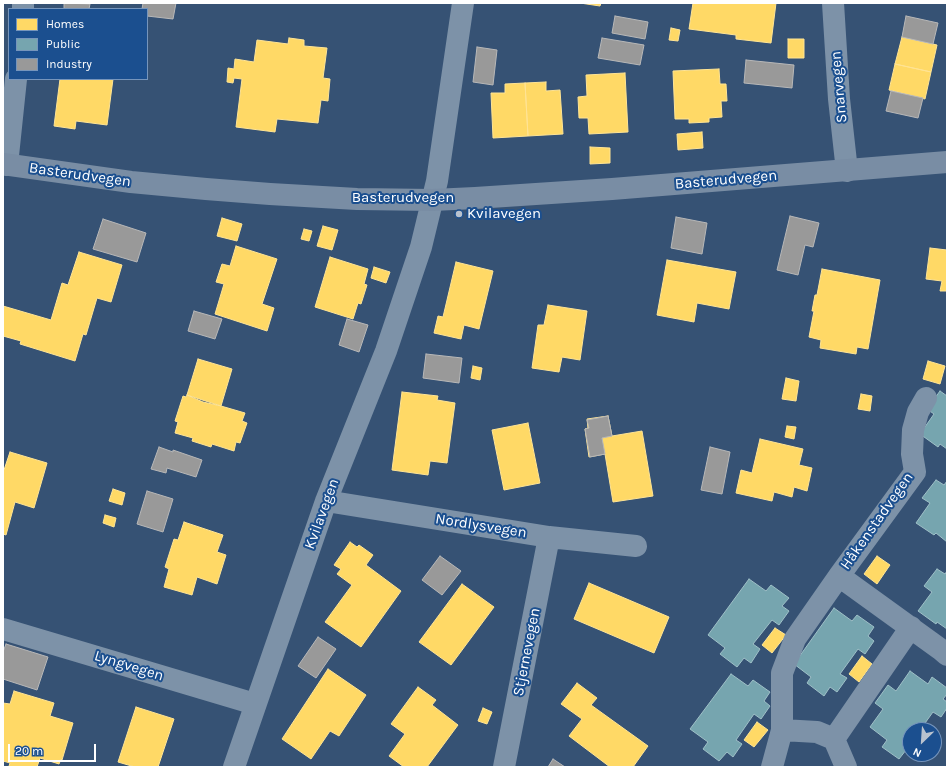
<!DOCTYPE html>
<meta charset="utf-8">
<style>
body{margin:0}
#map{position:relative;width:950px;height:770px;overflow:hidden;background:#365274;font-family:Karla,sans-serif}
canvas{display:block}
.frame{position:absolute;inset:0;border:4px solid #fff;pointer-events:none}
.legend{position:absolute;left:8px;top:8px;width:140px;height:72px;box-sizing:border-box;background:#1b4f8f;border:1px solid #7695bc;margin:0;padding:5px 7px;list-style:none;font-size:12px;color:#fff}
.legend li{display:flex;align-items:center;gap:8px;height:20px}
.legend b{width:20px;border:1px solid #7695bc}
.north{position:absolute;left:902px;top:722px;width:40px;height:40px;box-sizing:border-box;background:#1b4f8f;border:1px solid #7695bc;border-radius:50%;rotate:205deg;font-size:11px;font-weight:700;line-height:16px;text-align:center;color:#fff}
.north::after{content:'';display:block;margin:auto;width:14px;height:18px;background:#b9c2ce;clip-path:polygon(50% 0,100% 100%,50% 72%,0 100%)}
.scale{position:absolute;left:8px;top:744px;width:88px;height:18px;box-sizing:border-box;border:2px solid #fff;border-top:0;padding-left:5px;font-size:12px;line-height:14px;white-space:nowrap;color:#fff;-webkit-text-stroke:3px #1b4f8f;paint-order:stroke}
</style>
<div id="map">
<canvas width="950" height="770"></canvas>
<div class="frame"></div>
<ul class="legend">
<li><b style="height:11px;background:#ffd966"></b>Homes</li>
<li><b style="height:11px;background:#76a5af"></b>Public</li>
<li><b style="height:11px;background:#999"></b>Industry</li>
</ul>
<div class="north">N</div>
<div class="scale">20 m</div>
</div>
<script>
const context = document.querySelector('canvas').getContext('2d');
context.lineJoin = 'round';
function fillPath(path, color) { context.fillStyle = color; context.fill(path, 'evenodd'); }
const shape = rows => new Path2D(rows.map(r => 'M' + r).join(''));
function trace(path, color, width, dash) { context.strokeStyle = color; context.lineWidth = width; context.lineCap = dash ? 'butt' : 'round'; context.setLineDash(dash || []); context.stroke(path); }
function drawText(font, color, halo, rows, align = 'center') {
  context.font = font + ' Karla,sans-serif'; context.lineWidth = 4; context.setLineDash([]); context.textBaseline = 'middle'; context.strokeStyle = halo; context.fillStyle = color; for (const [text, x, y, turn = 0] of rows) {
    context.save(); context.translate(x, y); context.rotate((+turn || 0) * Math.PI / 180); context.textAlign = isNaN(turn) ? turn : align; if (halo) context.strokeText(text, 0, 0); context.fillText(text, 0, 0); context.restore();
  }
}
const homes = shape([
 [580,3,601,3,600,6,580,3],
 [693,3,776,3,771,43,736,39,736,35,689,29,693,3],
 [671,28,680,30,678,41,669,40,671,28],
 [902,37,937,45,931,72,895,64,902,37],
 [289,38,304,40,304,46,327,48,323,78,330,79,328,101,321,100,318,123,277,119,275,132,236,127,242,79,234,78,233,83,227,82,228,68,234,69,235,59,254,62,257,40,288,44,289,38],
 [788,39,804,39,804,58,788,58,788,39],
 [895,64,931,72,925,99,889,90,895,64],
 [719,69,720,84,726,84,727,101,721,101,722,117,709,118,709,122,689,123,689,119,675,119,673,71,719,69],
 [625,73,628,132,589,134,588,118,579,118,578,97,587,96,586,75,625,73],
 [60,79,113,79,107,125,76,121,75,129,54,126,60,79],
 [546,82,546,91,560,90,563,134,528,136,525,83,546,82],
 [525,83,528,136,493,138,491,93,505,93,505,84,525,83],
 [702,132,703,148,678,150,677,134,702,132],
 [590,147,610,148,610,163,590,164,590,147],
 [222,218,242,224,237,241,217,236,222,218],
 [323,226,338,230,332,250,317,246,323,226],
 [304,229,312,231,309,241,301,239,304,229],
 [236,246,277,259,262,304,274,308,267,331,215,314,224,284,216,282,222,264,230,266,236,246],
 [930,248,947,250,947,291,940,291,942,281,926,279,930,248],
 [79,252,122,265,111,302,97,298,86,335,83,334,75,361,20,344,21,341,3,336,3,306,51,320,62,283,68,285,79,252],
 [330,257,368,269,364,284,367,285,361,304,358,303,353,319,315,307,330,257],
 [667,260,736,272,729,309,697,303,694,322,657,315,667,260],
 [456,262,493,271,479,329,464,325,461,339,434,333,438,316,443,317,456,262],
 [374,267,390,272,386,283,371,278,374,267],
 [822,269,880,280,868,349,857,347,856,354,820,348,821,340,809,337,814,311,812,311,815,295,817,295,822,269],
 [548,305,587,311,580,360,562,357,559,372,532,368,538,325,544,325,548,305],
 [198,359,232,369,221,406,187,395,198,359],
 [928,361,945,366,940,384,923,379,928,361],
 [473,366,482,368,480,380,471,378,473,366],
 [786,378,799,381,796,401,782,399,786,378],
 [402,392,438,396,437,400,455,403,447,463,430,461,428,475,392,470,402,392],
 [861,394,872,396,870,411,858,409,861,394],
 [187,395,203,402,221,406,245,413,242,421,247,423,240,443,236,442,234,451,212,444,211,447,192,441,193,438,175,433,178,422,175,421,183,396,186,397,187,395],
 [608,416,612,436,642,431,653,496,613,502,605,454,589,457,585,429,588,428,587,419,608,416],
 [528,423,540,483,504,490,492,430,528,423],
 [787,426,796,427,794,439,785,437,787,426],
 [760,439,803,449,799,465,812,468,807,491,794,487,792,497,774,492,772,501,736,493,741,470,752,473,760,439],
 [10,452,47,463,34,508,15,502,6,535,3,534,3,469,4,470,10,452],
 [113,489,125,493,122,505,109,501,113,489],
 [105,515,116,518,114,527,103,523,105,515],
 [184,522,223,535,217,552,226,555,217,584,197,577,192,595,164,587,169,569,165,567,174,539,178,540,184,522],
 [350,542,357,547,359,545,373,555,366,565,401,591,361,647,325,622,352,585,337,574,341,569,334,565,350,542],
 [877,556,890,565,877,584,864,574,877,556],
 [589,583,669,617,654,653,574,619,589,583],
 [462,584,494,607,451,665,419,642,462,584],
 [775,628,786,635,772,653,762,645,775,628],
 [862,656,872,664,859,682,849,674,862,656],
 [328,669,366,695,339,736,330,731,311,759,282,739,328,669],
 [577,683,597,698,591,705,648,746,633,767,610,767,569,736,582,719,561,704,577,683],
 [418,687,436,700,432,705,458,725,427,767,404,767,389,756,405,734,391,724,418,687],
 [14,691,54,703,50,716,73,723,62,760,61,759,59,764,40,758,37,767,12,767,9,766,10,763,3,761,3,703,10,704,14,691],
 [136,707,174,719,158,767,135,767,118,762,136,707],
 [483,708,492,712,487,724,478,721,483,708],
 [757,722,768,730,754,747,744,740,757,722]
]);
fillPath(homes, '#ffd966');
trace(homes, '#ffe494', 1);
const public = shape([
 [940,391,947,396,947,449,940,444,938,447,920,434,934,414,927,409,940,391],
 [936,480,944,485,947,481,947,542,936,533,934,535,916,523,930,503,922,498,936,480],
 [937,569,945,574,947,571,947,629,937,622,936,624,918,611,932,592,924,586,937,569],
 [749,579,766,591,771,585,789,598,782,606,789,611,779,625,772,620,753,644,760,649,751,663,744,658,737,667,720,654,725,648,708,635,749,579],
 [834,608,852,621,857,615,874,627,868,636,874,641,865,654,858,649,840,674,847,678,837,692,830,687,824,696,807,683,811,677,794,664,834,608],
 [910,671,928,684,932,677,947,688,947,694,943,699,947,702,947,708,941,717,933,712,920,730,910,730,910,753,906,750,899,759,882,747,887,740,870,727,883,709,875,703,888,685,896,691,910,671],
 [731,674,748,686,753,680,770,692,764,701,770,706,761,719,754,714,736,740,742,744,733,757,727,752,719,761,703,749,708,742,690,729,731,674]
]);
fillPath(public, '#76a5af');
trace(public, '#9fc0c7', 1);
const industry = shape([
 [64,3,90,4,89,9,64,9,64,3],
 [143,3,176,3,173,19,147,16,147,9,142,9,143,3],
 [615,16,648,22,645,39,612,33,615,16],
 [906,16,938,23,933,44,902,37,906,16],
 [602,38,644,45,640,65,598,58,602,38],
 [477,47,497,50,493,85,473,82,477,47],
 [746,60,794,65,792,88,744,83,746,60],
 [891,91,923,98,918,118,886,111,891,91],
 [790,216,819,223,813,247,805,245,798,275,777,270,790,216],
 [676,217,707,223,702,254,671,248,676,217],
 [103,219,146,233,137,262,93,249,103,219],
 [194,311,222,319,215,339,188,331,194,311],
 [347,319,368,325,359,352,339,345,347,319],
 [426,354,462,358,459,383,423,378,426,354],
 [608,416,612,436,602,438,605,454,590,457,585,429,589,428,587,420,608,416],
 [159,447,173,452,173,450,202,460,196,477,167,468,166,473,151,469,159,447],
 [710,447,730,452,722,494,701,490,710,447],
 [147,491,173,499,163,532,137,524,147,491],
 [440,556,461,571,442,595,422,580,440,556],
 [318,637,336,649,316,678,298,666,318,637],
 [6,644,48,657,37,690,3,679,3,652,6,644],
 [553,759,565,767,548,767,553,759]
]);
fillPath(industry, '#999');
trace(industry, '#b8b8b8', 1);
trace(shape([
 [833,3,839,99,847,171],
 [23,9,23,3],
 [7,165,16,79],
 [326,501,549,537,636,546],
 [839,576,915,472,912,454,913,430,918,412,926,398],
 [3,629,255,704],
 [782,730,817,732,834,739,846,767],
 [834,739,911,627],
 [234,767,326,501,386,351,421,247,437,181,463,3],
 [504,767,549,537],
 [772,767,782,730,782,673,795,639,839,576,940,649,947,655]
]), '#7d92a8', 22);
trace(shape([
 [3,164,131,182,206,189,270,194,357,199,433,200,475,198,612,189,947,162]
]), '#798da4', 22);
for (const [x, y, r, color] of [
 [459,214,4,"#b9c2ce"]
]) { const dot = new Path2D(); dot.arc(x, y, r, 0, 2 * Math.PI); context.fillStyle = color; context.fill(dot); trace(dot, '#1b4f8f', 1.5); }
drawText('15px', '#fff', '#1b4f8f', [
 ["Snarvegen",839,87,-95],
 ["Basterudvegen",80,175,8],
 ["Basterudvegen",726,180,-5],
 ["Basterudvegen",403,198],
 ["Kvilavegen",322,514,-70],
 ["Håkenstadvegen",877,521,-55],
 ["Nordlysvegen",481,526,9],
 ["Stjernevegen",527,652,-79],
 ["Lyngvegen",129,666,17]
]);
drawText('15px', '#fff', '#1b4f8f', [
 ["Kvilavegen",467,214]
], 'left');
</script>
